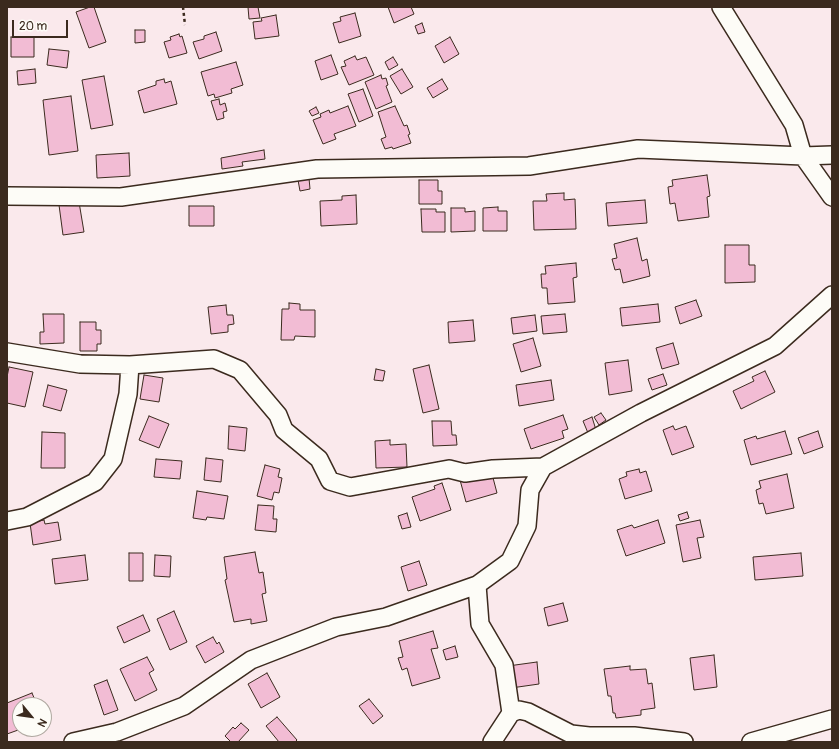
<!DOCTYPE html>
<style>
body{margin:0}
#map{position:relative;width:839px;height:749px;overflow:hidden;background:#fae9ec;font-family:Pangolin,sans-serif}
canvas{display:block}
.frame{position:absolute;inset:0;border:8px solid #3b2a1e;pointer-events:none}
.north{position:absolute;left:12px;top:697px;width:40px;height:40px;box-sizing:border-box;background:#fdfcf7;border:1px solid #afa8a0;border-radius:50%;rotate:119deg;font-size:11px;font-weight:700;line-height:16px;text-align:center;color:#3b2a1e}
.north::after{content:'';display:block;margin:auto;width:14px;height:18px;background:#3b2a1e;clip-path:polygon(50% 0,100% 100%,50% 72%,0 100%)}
.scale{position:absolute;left:12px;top:20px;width:56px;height:18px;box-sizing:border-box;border:2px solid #3b2a1e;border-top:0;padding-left:5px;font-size:12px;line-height:14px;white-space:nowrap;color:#3b2a1e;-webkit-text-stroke:3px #fdfcf7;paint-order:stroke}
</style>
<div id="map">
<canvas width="839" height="749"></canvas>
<div class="frame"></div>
<div class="north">N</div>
<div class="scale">20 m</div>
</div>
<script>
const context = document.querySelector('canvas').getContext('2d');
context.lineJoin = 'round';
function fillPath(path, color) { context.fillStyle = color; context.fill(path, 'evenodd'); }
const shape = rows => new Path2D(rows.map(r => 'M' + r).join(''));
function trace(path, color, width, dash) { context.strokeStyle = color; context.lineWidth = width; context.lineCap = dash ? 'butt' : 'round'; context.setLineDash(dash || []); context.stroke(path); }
const building = shape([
 [90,7,94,7,106,42,89,48,76,12,90,7],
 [248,7,258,7,260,18,249,19,248,7],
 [388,7,411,7,414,14,394,23,388,7],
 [355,13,361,36,339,43,333,23,341,21,340,17,355,13],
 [276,15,279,36,255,39,253,22,262,21,261,18,276,15],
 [422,23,425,32,418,34,415,26,422,23],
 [135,30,145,30,145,42,135,43,135,30],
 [216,32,222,51,199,59,193,42,204,39,204,36,216,32],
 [179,34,180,37,182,36,187,53,169,58,164,42,171,40,170,37,179,34],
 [11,37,34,37,34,57,11,57,11,37],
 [450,37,459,54,444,63,435,46,450,37],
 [49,49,69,51,67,68,47,65,49,49],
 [331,55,338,74,321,80,315,61,331,55],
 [355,56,357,60,366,57,374,75,349,85,341,67,346,66,344,61,355,56],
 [393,57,398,65,389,70,385,62,393,57],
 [236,62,243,85,231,89,232,93,215,98,214,94,208,96,201,72,236,62],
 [35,69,36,83,18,85,17,71,35,69],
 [402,69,413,87,401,94,390,76,402,69],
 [381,75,382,79,386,78,388,85,386,86,392,102,376,109,365,82,381,75],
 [104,76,113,125,91,129,82,80,104,76],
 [164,79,165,83,171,81,177,104,144,113,138,91,156,85,156,81,164,79],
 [442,79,448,89,433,98,427,88,442,79],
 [363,89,373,116,359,122,348,94,363,89],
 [71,96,78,151,49,155,43,100,71,96],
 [219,99,220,105,225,103,227,111,223,112,224,118,217,120,211,101,219,99],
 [348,106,356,126,334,134,336,139,323,144,313,120,321,117,320,114,329,110,330,113,348,106],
 [395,106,404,126,407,125,410,134,408,135,411,143,393,149,392,147,385,149,381,139,386,137,378,112,395,106],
 [316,107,319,113,312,116,309,111,316,107],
 [264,150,265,159,242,162,243,166,222,169,221,158,264,150],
 [129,153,130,176,97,178,96,155,129,153],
 [707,175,710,196,707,197,709,217,678,221,675,203,670,204,668,187,673,186,672,180,707,175],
 [309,178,310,189,300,191,298,180,309,178],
 [419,180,438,180,438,191,442,191,442,204,419,204,419,180],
 [564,193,564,200,575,199,576,229,534,230,533,201,547,201,546,194,564,193],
 [356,195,357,224,321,226,320,201,342,200,342,196,356,195],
 [645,200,647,223,608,226,606,203,645,200],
 [79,202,84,232,63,235,59,205,79,202],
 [189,206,214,206,214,226,189,226,189,206],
 [498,207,498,211,507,211,507,231,483,231,483,208,498,207],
 [451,208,465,208,465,212,475,211,475,231,451,232,451,208],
 [421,209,436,209,436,212,445,212,445,232,422,232,421,209],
 [637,238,642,261,647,259,650,276,623,283,620,269,615,270,612,259,617,258,614,244,637,238],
 [725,245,749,245,749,265,755,265,755,282,725,283,725,245],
 [576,263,577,277,573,278,575,302,548,304,547,288,542,288,541,274,546,274,545,266,576,263],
 [696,300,702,316,680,324,675,307,696,300],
 [289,303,300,304,300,310,315,310,315,337,295,336,294,340,281,340,282,309,289,309,289,303],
 [658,304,660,322,622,326,620,308,658,304],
 [226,305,227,315,233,315,234,324,228,325,228,332,211,334,208,307,226,305],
 [43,314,64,314,64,343,40,344,40,332,44,332,43,314],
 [565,314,567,332,543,334,541,316,565,314],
 [535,315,537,331,513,334,511,318,535,315],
 [473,320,475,341,449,343,448,322,473,320],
 [80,322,96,322,96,330,101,330,101,344,97,344,97,351,80,351,80,322],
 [533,338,541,366,521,372,513,344,533,338],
 [673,343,679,364,662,369,656,348,673,343],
 [628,360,632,391,609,395,605,363,628,360],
 [429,365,439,409,423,413,413,369,429,365],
 [9,367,33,372,25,407,7,403,7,377,9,367],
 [376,369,385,371,383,381,374,380,376,369],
 [765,371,775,392,741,409,733,391,754,381,752,377,765,371],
 [663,374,667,385,652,390,648,379,663,374],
 [144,375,163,378,159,402,140,399,144,375],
 [551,380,554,400,519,406,516,385,551,380],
 [48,385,67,390,61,411,43,406,48,385],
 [601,413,606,420,599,425,594,417,601,413],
 [563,415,568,429,562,431,564,438,531,449,524,429,563,415],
 [149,416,169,424,159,448,139,440,149,416],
 [592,417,596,430,588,433,583,421,592,417],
 [432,421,451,421,452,435,456,435,457,445,433,446,432,421],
 [229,426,247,428,245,451,228,449,229,426],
 [673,426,675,430,686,426,694,447,672,455,663,430,673,426],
 [785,431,792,454,751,465,744,440,756,436,757,439,785,431],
 [818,431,823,447,804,454,798,438,818,431],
 [42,432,65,433,65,468,41,468,42,432],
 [390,440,390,445,406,444,407,467,376,468,375,441,390,440],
 [206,458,223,460,221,482,204,480,206,458],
 [156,459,182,461,180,479,154,477,156,459],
 [265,465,280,469,278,477,282,478,279,493,274,492,272,500,257,496,265,465],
 [639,469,640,473,646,471,652,491,625,499,619,479,627,476,626,472,639,469],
 [492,474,497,493,466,502,460,480,492,474],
 [787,474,794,508,766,514,763,503,759,504,756,490,761,488,759,481,787,474],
 [442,483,451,510,420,521,412,497,435,489,434,486,442,483],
 [197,491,228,496,224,519,207,517,206,520,193,518,197,491],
 [258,505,274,506,273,519,277,519,276,532,255,530,258,505],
 [687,512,689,518,680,521,678,515,687,512],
 [407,513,411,527,402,529,398,516,407,513],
 [44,520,45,524,58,522,61,540,33,545,30,523,44,520],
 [658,520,665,543,626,556,617,530,632,525,634,528,658,520],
 [700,520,704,537,697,538,701,558,683,562,676,525,700,520],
 [255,552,259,573,263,572,266,593,262,594,267,621,251,624,251,619,234,622,225,580,227,579,224,557,255,552],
 [129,553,143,553,143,581,129,581,129,553],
 [801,553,803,576,755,580,753,557,801,553],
 [85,555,88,580,55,584,52,559,85,555],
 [155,555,171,556,170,577,154,576,155,555],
 [419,561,427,585,408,591,401,567,419,561],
 [563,603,568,621,548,626,544,608,563,603],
 [174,611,187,642,170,650,157,619,174,611],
 [143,615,150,631,124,643,117,627,143,615],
 [433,631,438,648,431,649,440,678,412,686,407,668,402,670,398,658,403,657,399,641,433,631],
 [213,637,217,644,219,642,224,652,205,663,196,646,213,637],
 [455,646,458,657,446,660,443,650,455,646],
 [714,655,717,687,694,690,690,658,714,655],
 [147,657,154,670,149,673,157,690,135,701,120,669,147,657],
 [537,662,539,684,511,688,508,666,537,662],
 [630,666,630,670,646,669,648,684,652,683,655,708,641,710,641,715,616,718,615,713,613,713,611,696,608,696,604,669,630,666],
 [267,673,280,697,261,708,248,684,267,673],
 [107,680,118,710,104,715,94,685,107,680],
 [32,693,37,705,20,705,21,729,7,734,7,703,32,693],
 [369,699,383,716,373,724,359,706,369,699],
 [277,717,297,740,295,742,279,742,266,726,277,717],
 [241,723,249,730,238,742,231,742,225,736,233,727,235,729,241,723]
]);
fillPath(building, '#f2bcd4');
trace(building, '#3b2a1e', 1);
const minor = shape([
 [721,7,794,125,803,156,832,197],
 [7,196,121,197,317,169,529,166,638,149,803,156,832,155],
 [7,352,80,364,130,365,214,359,240,370,278,415,284,430,319,459,330,481,350,487,449,469,465,473,493,469,543,467],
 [7,521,27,517,95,482,113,459,128,394,130,365],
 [477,585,480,624,504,665,511,713],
 [73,742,117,732,184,706,251,660,336,627,386,617,477,585,510,561,527,526,530,490,543,467,641,413,775,346,832,295],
 [492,742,511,713,519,710,528,712,571,734,589,736,634,736,684,742],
 [751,742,832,719]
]);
trace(minor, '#3b2a1e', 20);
trace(shape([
 [183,7,185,25]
]), '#3b2a1e', 2.5, [3, 3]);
trace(minor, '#fdfcf7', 17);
</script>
